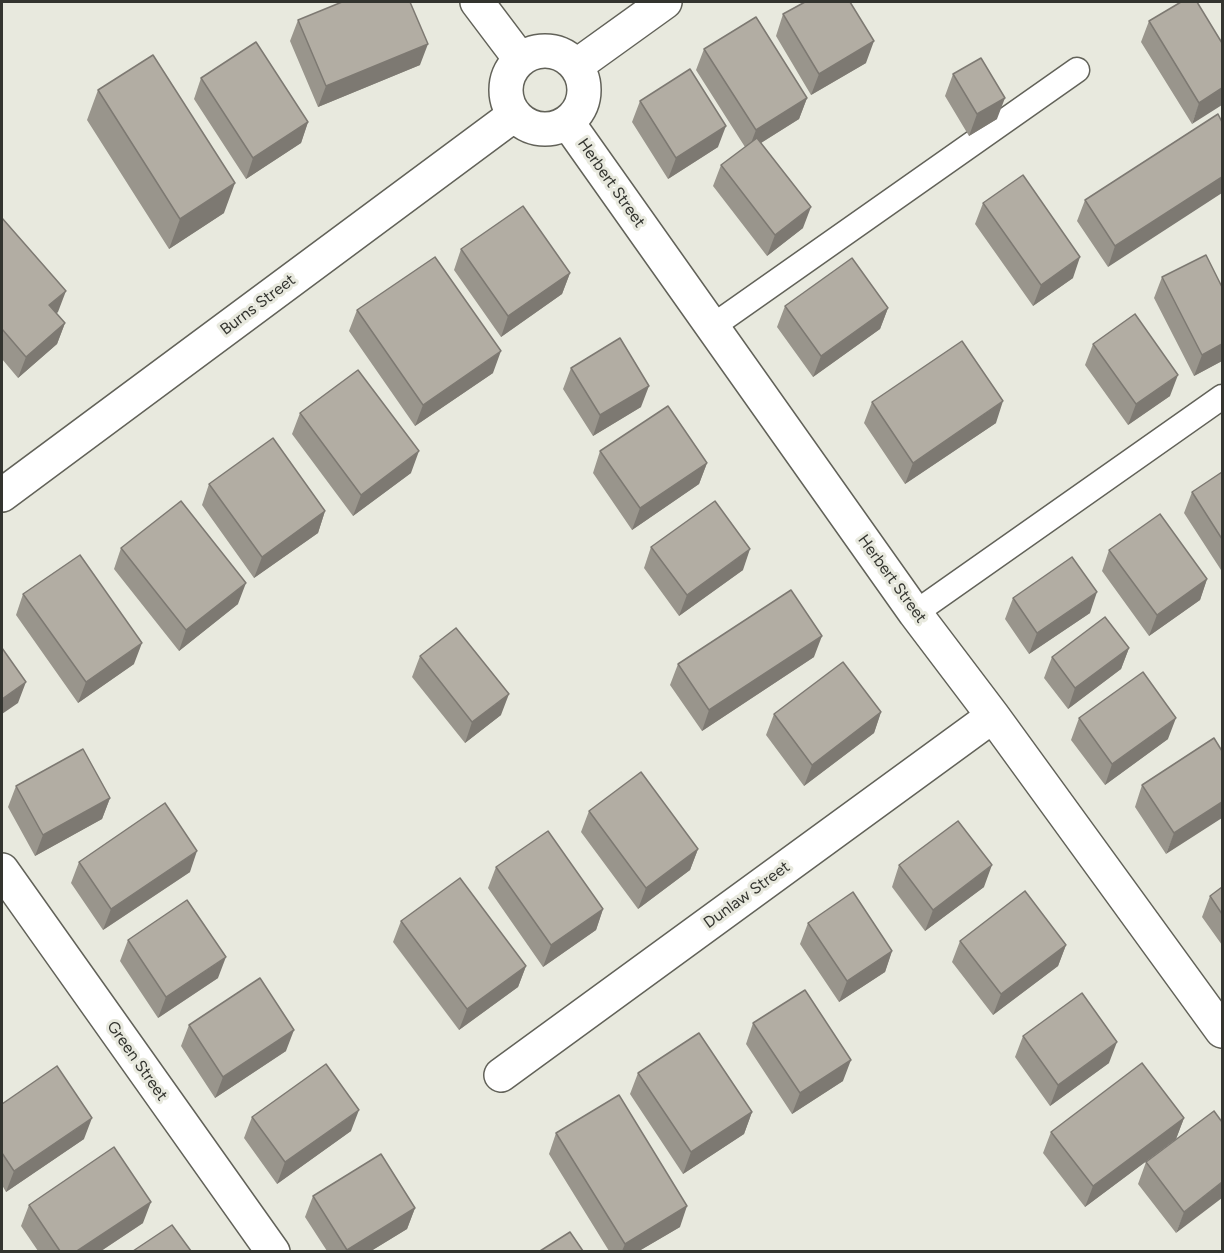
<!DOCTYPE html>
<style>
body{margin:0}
#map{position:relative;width:1224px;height:1253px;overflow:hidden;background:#e8e9de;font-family:Figtree,sans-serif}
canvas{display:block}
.frame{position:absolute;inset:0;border:3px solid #33342f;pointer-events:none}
</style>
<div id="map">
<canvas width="1224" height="1253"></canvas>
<div class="frame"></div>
</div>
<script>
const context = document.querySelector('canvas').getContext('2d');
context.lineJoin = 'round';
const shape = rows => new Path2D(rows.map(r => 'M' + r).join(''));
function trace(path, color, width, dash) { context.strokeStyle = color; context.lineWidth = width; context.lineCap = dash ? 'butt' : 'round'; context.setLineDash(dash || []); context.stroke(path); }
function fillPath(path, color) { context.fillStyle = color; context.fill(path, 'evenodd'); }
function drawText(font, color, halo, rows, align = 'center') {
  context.font = font + ' Figtree,sans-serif'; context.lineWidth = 6; context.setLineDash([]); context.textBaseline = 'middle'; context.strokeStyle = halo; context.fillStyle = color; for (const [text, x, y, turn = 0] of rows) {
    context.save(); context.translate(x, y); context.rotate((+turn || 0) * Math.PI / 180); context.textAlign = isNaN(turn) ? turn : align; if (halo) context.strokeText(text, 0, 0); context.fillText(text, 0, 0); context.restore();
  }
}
const lane = shape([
 [713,326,1077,70],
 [915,613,1222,397]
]);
const street = shape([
 [477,2,520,59],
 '506 90a39 39 0 1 1 78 0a39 39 0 1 1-78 0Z',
 [576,66,665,2],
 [568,123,915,613,993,716,1222,1031],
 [2,495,514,115],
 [2,870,273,1252],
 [501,1075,993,716]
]);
trace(lane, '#626259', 27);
trace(street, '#626259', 36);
trace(lane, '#fff', 24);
trace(street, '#fff', 33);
fillPath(shape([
 [783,14,866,63,811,95,776,36],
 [298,20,420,65,318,107,290,41],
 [1149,21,1222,43,1192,124,1141,42],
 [704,49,807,98,799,119,761,143,803,228,767,256,713,186,721,165,745,147,696,70],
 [953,74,997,119,969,136,945,96],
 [201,78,308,122,301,143,246,179,194,99],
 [98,90,224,213,169,249,87,120],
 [640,101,718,147,668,179,632,122],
 [1218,114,1108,267,1077,221,1085,200],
 [983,203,1073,278,1033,306,975,224],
 [2,218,58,312,56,313,65,323,57,344,18,378,2,359],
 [461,249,570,273,562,294,501,337,454,270],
 [1162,277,1222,361,1194,376,1154,298],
 [785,306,888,308,880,329,813,377,777,327],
 [357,310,493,373,415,426,349,331],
 [1093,344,1170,396,1128,425,1085,365],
 [571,368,641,407,593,436,563,389],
 [872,402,996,423,905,484,864,423],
 [300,413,411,473,353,516,292,434],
 [600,451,707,463,699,484,632,530,593,473],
 [1222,472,1222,569,1221,570,1184,513,1192,492],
 [209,484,325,511,318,533,254,578,202,505],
 [651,547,743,570,679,616,644,568],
 [121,548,238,604,179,651,114,569],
 [1109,550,1207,579,1200,600,1149,636,1102,571],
 [23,594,134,664,78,703,16,615],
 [1013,598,1090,613,1029,654,1005,619],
 [1129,648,1121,669,1068,709,1044,678,1052,657],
 [420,656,501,715,465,743,412,677],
 [814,657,702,731,670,685,678,664],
 [881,712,874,733,804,786,766,735,774,714],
 [1079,718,1168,739,1105,785,1071,740],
 [1214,738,1166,854,1135,807,1142,785],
 [16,786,110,798,102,819,35,856,8,807],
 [589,811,698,849,690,870,638,909,581,832],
 [79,862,190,872,103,930,71,883],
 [899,865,984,887,925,931,892,887],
 [496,867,603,909,596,930,543,967,488,888],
 [1222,887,1222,945,1202,917,1210,896],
 [401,921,526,966,518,987,459,1030,393,942],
 [808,923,892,951,885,972,839,1002,800,944],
 [128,940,218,978,158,1018,120,961],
 [960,941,1066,945,1058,966,993,1015,952,962],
 [753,1023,843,1081,792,1114,746,1044],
 [189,1025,286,1051,215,1098,181,1046],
 [1023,1036,1109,1063,1050,1106,1015,1057],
 [638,1073,752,1112,744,1134,683,1174,630,1094],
 [2,1104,84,1139,6,1192,2,1185],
 [252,1117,351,1131,277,1184,244,1138],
 [1184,1118,1176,1139,1085,1207,1043,1153,1051,1132],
 [1222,1122,1176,1233,1138,1184,1146,1162],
 [556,1133,680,1227,639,1251,609,1251,549,1154],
 [313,1196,415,1208,407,1229,371,1251,327,1251,305,1217],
 [29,1205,143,1223,101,1251,38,1251,21,1226]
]), '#99958c');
fillPath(shape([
 [874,41,866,63,811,95,819,74],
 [428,44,420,65,318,107,326,86],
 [1222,88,1222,105,1192,124,1199,103],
 [807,98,799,119,748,151,756,130],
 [1005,98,997,119,969,136,977,114],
 [308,122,301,143,246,179,253,158],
 [726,126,718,147,668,179,676,158],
 [1222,177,1222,193,1108,267,1115,246],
 [235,183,224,213,169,249,180,219],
 [811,207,803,228,767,256,775,235],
 [1080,257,1073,278,1033,306,1041,285],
 [570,273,562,294,501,337,508,316],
 [66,291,58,312,41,326,49,305],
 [888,308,880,329,813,377,821,356],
 [65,323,57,344,18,378,26,357],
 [1222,344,1222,361,1194,376,1202,355],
 [501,351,493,373,415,426,423,405],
 [1178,375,1170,396,1128,425,1136,404],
 [649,386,641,407,593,436,600,415],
 [1003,401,996,423,905,484,913,463],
 [419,451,411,473,353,516,361,495],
 [707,463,699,484,632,530,640,508],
 [325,511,318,533,254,578,262,557],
 [750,549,743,570,679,616,687,595],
 [1207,579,1200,600,1149,636,1157,615],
 [246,583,238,604,179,651,186,630],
 [1097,592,1090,613,1029,654,1037,633],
 [822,636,814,657,702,731,709,710],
 [142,643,134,664,78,703,86,682],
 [1129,648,1121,669,1068,709,1075,688],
 [26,682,18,703,2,714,2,699],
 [509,694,501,715,465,743,472,722],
 [881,712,874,733,804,786,812,765],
 [1176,718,1168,739,1105,785,1112,764],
 [110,798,102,819,35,856,43,835],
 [1222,802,1222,818,1166,854,1174,833],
 [698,849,690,870,638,909,646,888],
 [197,851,190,872,103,930,111,909],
 [992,865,984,887,925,931,933,910],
 [603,909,596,930,543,967,551,945],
 [1066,945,1058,966,993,1015,1001,994],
 [892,951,885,972,839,1002,847,981],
 [226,957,218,978,158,1018,166,997],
 [526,966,518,987,459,1030,467,1009],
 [294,1030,286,1051,215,1098,223,1077],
 [1117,1042,1109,1063,1050,1106,1058,1085],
 [851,1060,843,1081,792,1114,800,1093],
 [359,1110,351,1131,277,1184,285,1162],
 [752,1112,744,1134,683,1174,691,1152],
 [92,1118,84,1139,6,1192,14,1171],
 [1184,1118,1176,1139,1085,1207,1093,1186],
 [1222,1182,1222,1198,1176,1233,1184,1212],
 [151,1202,143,1223,101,1251,77,1251],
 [687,1206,680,1227,639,1251,622,1251,625,1244],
 [415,1208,407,1229,371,1251,346,1251,347,1250]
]), '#7d7972');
const building = shape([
 [342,2,410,2,428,44,326,86,298,20,342,2],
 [805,2,850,2,874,41,819,74,783,14,805,2],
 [1181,2,1197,2,1222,43,1222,88,1199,103,1149,21,1181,2],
 [756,17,807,98,756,130,704,49,756,17],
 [256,42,308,122,253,158,201,78,256,42],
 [153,55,235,183,180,219,98,90,153,55],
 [981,58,1005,98,977,114,953,74,981,58],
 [690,69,726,126,676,158,640,101,690,69],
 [1218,114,1222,122,1222,177,1115,246,1085,200,1218,114],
 [757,138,811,207,775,235,721,165,757,138],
 [1023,175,1080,257,1041,285,983,203,1023,175],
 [523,206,570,273,508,316,461,249,523,206],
 [2,218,66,291,49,305,65,323,26,357,2,329,2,218],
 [1206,255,1222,287,1222,344,1202,355,1162,277,1206,255],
 [435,257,501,351,423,405,357,310,435,257],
 [852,258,888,308,821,356,785,306,852,258],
 [1135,314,1178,375,1136,404,1093,344,1135,314],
 [620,338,649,386,600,415,571,368,620,338],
 [962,341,1003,401,913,463,872,402,962,341],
 [358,370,419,451,361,495,300,413,358,370],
 [668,406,707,463,640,508,600,451,668,406],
 [273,438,325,511,262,557,209,484,273,438],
 [1222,472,1222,539,1192,492,1222,472],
 [181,501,246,583,186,630,121,548,181,501],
 [715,501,750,549,687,595,651,547,715,501],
 [1160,514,1207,579,1157,615,1109,550,1160,514],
 [80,555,142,643,86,682,23,594,80,555],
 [1072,557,1097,592,1037,633,1013,598,1072,557],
 [791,590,822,636,709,710,678,664,791,590],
 [1105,617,1129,648,1075,688,1052,657,1105,617],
 [456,628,509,694,472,722,420,656,456,628],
 [2,648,26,682,2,699,2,648],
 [843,662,881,712,812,765,774,714,843,662],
 [1143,672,1176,718,1112,764,1079,718,1143,672],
 [1214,738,1222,751,1222,802,1174,833,1142,785,1214,738],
 [83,749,110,798,43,835,16,786,83,749],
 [641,772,698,849,646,888,589,811,641,772],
 [165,803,197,851,111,909,79,862,165,803],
 [958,821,992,865,933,910,899,865,958,821],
 [548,831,603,909,551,945,496,867,548,831],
 [460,878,526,966,467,1009,401,921,460,878],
 [1222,887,1222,914,1210,896,1222,887],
 [1025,891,1066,945,1001,994,960,941,1025,891],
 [853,892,892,951,847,981,808,923,853,892],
 [187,900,226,957,166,997,128,940,187,900],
 [260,978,294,1030,223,1077,189,1025,260,978],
 [805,990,851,1060,800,1093,753,1023,805,990],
 [1082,993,1117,1042,1058,1085,1023,1036,1082,993],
 [699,1033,752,1112,691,1152,638,1073,699,1033],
 [1142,1063,1184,1118,1093,1186,1051,1132,1142,1063],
 [326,1064,359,1110,285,1162,252,1117,326,1064],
 [57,1066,92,1118,14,1171,2,1153,2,1104,57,1066],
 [619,1095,687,1206,625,1244,556,1133,619,1095],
 [1214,1111,1222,1122,1222,1182,1184,1212,1146,1162,1214,1111],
 [114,1147,151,1202,77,1251,60,1251,29,1205,114,1147],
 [381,1154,415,1208,347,1250,313,1196,381,1154],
 [172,1225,191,1251,133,1251,172,1225],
 [570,1232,583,1251,540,1251,570,1232]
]);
fillPath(building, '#b2ada3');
trace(building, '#7d7972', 1.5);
drawText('16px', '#33342f', '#e8e9de', [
 ["Herbert Street",611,183,55],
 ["Burns Street",258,305,-37],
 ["Herbert Street",892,579,54],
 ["Dunlaw Street",747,895,-36],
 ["Green Street",137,1061,55]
]);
</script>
